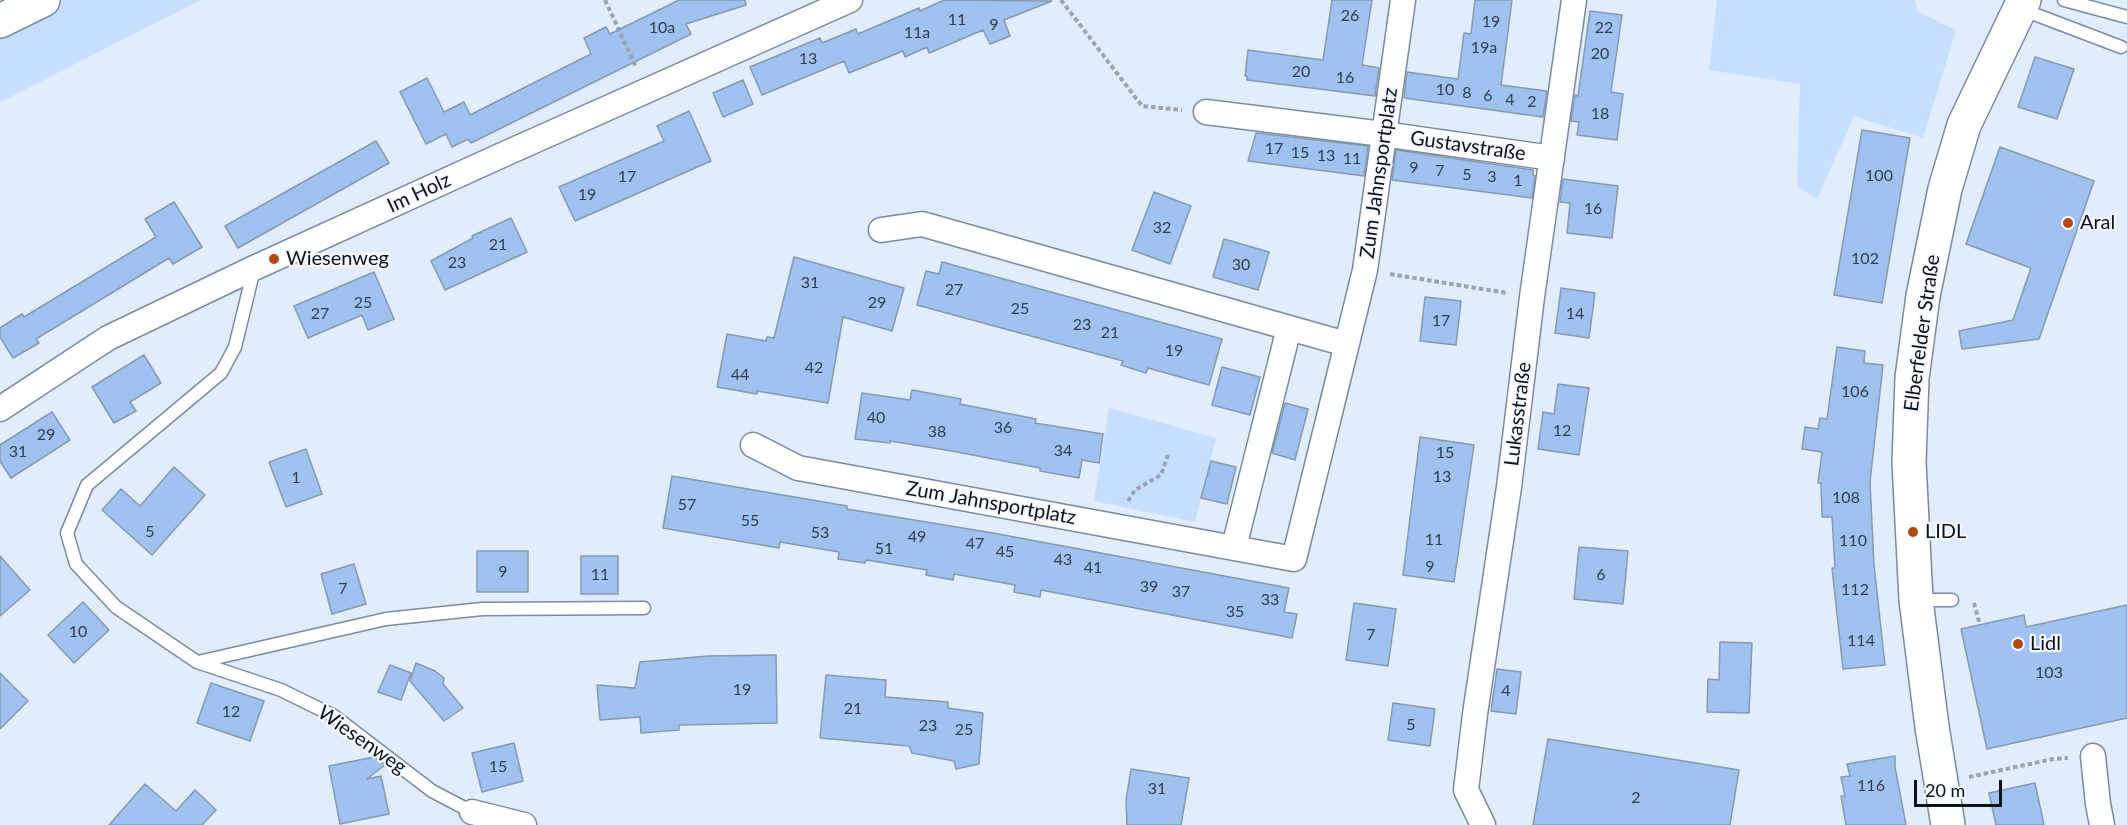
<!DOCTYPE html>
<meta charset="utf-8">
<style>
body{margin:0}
#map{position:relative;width:2127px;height:825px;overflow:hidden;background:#e1edfd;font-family:Lato,sans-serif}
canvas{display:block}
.scale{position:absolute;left:1914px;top:780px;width:88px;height:27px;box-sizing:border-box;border:3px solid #0a111a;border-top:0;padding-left:8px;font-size:18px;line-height:21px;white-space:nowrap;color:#0a111a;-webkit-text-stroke:4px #f5f9ff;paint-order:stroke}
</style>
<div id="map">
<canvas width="2127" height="825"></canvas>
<div class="scale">20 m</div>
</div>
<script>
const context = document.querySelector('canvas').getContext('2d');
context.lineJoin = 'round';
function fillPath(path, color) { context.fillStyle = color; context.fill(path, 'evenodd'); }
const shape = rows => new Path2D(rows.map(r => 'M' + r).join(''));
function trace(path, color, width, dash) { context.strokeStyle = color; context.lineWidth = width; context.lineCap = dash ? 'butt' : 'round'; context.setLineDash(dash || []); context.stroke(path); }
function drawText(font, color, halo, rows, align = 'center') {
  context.font = font + ' Lato,sans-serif'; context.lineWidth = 4.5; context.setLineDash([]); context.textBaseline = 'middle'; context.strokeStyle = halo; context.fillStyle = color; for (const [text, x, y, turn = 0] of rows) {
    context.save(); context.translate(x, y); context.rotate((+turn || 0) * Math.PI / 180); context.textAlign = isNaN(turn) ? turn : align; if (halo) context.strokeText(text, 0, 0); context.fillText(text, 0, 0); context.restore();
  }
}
fillPath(shape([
 [0,0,201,0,0,102],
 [1717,0,1915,0,1917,11,1956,30,1923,138,1854,116,1817,199,1797,186,1800,84,1709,70],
 [1109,408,1216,438,1195,522,1094,501]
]), '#c6dfff');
const building = shape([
 [679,0,745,0,746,5,686,24,691,34,471,143,468,139,452,147,446,134,426,144,400,92,427,78,444,112,464,102,470,115,591,54,584,38,606,27,610,34,679,0],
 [944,0,1052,1,1004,20,1010,36,990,44,983,30,929,53,927,47,905,57,903,51,849,73,844,61,762,95,750,67,820,38,822,43,856,29,858,34,919,8,920,11,944,0],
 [1332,0,1372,0,1362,65,1379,68,1375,96,1247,80,1247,76,1245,76,1248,50,1323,60,1332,0],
 [1475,0,1512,0,1501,85,1547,91,1543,117,1404,98,1407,72,1458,79,1464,33,1471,34,1475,0],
 [1590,11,1622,15,1611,92,1623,94,1617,140,1577,135,1579,122,1571,121,1575,95,1578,96,1590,11],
 [2035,57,2074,69,2057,119,2018,107,2035,57],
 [743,80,753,104,723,117,713,93,743,80],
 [689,111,711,161,575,221,559,187,664,141,657,126,689,111],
 [1862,130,1910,138,1882,303,1834,295,1862,130],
 [1256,133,1368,146,1364,176,1248,161,1256,133],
 [376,141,389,163,238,248,225,226,376,141],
 [2000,147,2094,181,2039,339,1962,349,1959,331,2013,320,2031,268,1966,244,2000,147],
 [1396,150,1533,170,1533,175,1535,176,1532,198,1392,180,1396,150],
 [1563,179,1618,186,1612,238,1567,233,1570,203,1560,202,1563,179],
 [1154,192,1191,206,1170,264,1132,250,1154,192],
 [174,202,202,247,173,264,169,258,36,339,39,343,13,358,0,337,0,328,22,314,24,317,156,237,145,219,174,202],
 [511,218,527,252,445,290,431,261,473,238,472,236,511,218],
 [1224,239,1269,252,1258,290,1213,277,1224,239],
 [794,257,904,288,892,331,843,317,828,403,757,391,757,394,717,387,727,334,766,341,767,337,774,338,794,257],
 [942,262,1222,339,1209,385,1148,368,1146,373,1121,365,1123,361,917,305,926,271,939,274,942,262],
 [374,272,394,319,368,330,362,315,308,338,294,306,374,272],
 [1561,288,1595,293,1589,338,1555,333,1561,288],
 [1425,297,1461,301,1456,345,1420,341,1425,297],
 [1837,347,1865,351,1864,363,1883,365,1870,482,1874,565,1885,665,1843,669,1832,568,1835,568,1832,517,1822,517,1821,483,1818,483,1822,452,1802,449,1805,427,1818,429,1820,418,1827,419,1837,347],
 [144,355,161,383,130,402,136,411,114,423,92,387,144,355],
 [1222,367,1260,377,1250,415,1212,405,1222,367],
 [1558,384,1589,388,1579,455,1538,449,1543,412,1554,414,1558,384],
 [912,390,961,399,960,404,1036,419,1035,423,1103,434,1099,463,1082,460,1079,478,1040,471,1040,468,952,451,890,441,890,443,855,439,862,393,910,400,912,390],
 [1285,403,1308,409,1295,460,1272,453,1285,403],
 [52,412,70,440,11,478,0,461,0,445,52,412],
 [1420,437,1474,445,1454,582,1403,575,1420,437],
 [306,449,322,494,286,507,269,462,306,449],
 [1211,461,1236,467,1227,504,1201,498,1211,461],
 [174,467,205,495,152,555,102,510,121,489,140,506,174,467],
 [672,476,847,506,847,509,993,533,1289,588,1284,612,1297,614,1292,638,1041,590,1040,597,1014,592,1015,585,954,574,953,580,926,575,927,570,866,560,865,563,838,559,839,552,780,542,779,548,663,528,672,476],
 [1579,547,1628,551,1623,604,1574,599,1579,547],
 [477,551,528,551,528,592,477,592,477,551],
 [0,556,30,590,0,616,0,556],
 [581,556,618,556,618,594,581,594,581,556],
 [354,564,366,604,332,614,321,574,354,564],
 [83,602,109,630,74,663,48,635,83,602],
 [1354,603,1396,609,1388,666,1346,660,1354,603],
 [2127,605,2127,718,1987,749,1961,629,2024,615,2026,627,2127,605],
 [1720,642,1752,643,1749,713,1707,712,1708,679,1719,680,1720,642],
 [776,655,777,723,679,725,679,730,641,733,640,717,600,720,597,685,635,688,640,662,708,656,776,655],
 [416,663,435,671,444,678,443,684,463,708,444,721,410,681,416,663],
 [390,665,411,673,401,700,378,692,390,665],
 [1497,669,1521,672,1516,714,1491,711,1497,669],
 [0,673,28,701,0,729,0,673],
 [826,675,886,680,885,697,948,702,948,708,983,713,979,764,956,769,954,761,912,753,909,746,820,738,826,675],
 [211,683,264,701,250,741,197,723,211,683],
 [1393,703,1435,709,1430,746,1388,740,1393,703],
 [1548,739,1739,770,1730,825,1533,825,1548,739],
 [514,743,523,781,482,792,472,753,514,743],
 [1895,756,1895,767,1906,825,1846,825,1841,796,1845,796,1841,777,1850,776,1847,764,1895,756],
 [374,757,385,765,367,779,381,776,389,814,340,824,329,766,374,757],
 [1131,769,1189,778,1181,825,1127,825,1126,800,1131,769],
 [2035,783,2044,825,1996,825,1989,793,2035,783],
 [145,784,176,811,195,790,216,810,202,825,109,825,145,784]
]);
fillPath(building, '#9fc2f0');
trace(building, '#8699b2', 1.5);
const service = shape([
 [2064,0,2127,17],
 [2021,9,2121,47],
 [254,269,235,347,221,373,87,485,67,533,76,564,116,607,197,662,281,690,334,716,432,791,472,812],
 [1917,600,1952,600],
 [198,662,386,619,482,609,644,608]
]);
const minor = shape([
 [1206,112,1383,134,1552,158],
 [881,230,922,224,1346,344],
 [0,409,108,338,254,268,500,156,850,0],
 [753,445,798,468,1294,559,1365,270,1403,0],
 [1234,547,1289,328],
 [2093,756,2098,804,2102,825],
 [472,812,524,825],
 [1483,825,1466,790,1475,714,1509,487,1532,297,1574,0]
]);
const secondary = shape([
 [0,21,43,0],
 [1948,825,1932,727,1916,600,1909,462,1912,378,1923,296,1945,189,1964,125,2024,0]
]);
trace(service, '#788ba3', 15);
trace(minor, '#788ba3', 27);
trace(secondary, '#788ba3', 36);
trace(shape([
 [605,0,636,67],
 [1061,0,1142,106,1182,110],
 [1390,274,1507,293],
 [1128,501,1135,490,1161,475,1168,455],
 [1974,603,1980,625],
 [1969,777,2053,759,2068,758]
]), '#99a3b1', 4, [4.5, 3]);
trace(service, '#fff', 12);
trace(minor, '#fff', 24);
trace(secondary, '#fff', 33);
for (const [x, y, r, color] of [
 [2068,223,6,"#ae4b11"],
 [274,259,6,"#ae4b11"],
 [1913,532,6,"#ae4b11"],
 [2018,644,6,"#ae4b11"]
]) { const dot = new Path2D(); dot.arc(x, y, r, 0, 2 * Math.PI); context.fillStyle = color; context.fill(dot); trace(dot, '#f5f9ff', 2); }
drawText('16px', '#2f3d50', null, [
 ["26",1350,16],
 ["11",957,20],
 ["19",1491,22],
 ["9",994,25],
 ["10a",662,28],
 ["22",1604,28],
 ["11a",917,33],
 ["19a",1484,48],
 ["20",1600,54],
 ["13",808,59],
 ["20",1301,72],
 ["16",1345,78],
 ["10",1445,90],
 ["8",1467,93],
 ["6",1488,96],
 ["4",1510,100],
 ["2",1532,102],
 ["18",1600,114],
 ["17",1274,149],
 ["15",1300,153],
 ["13",1326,156],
 ["11",1352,159],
 ["9",1414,168],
 ["7",1440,171],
 ["5",1467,175],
 ["100",1879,176],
 ["17",627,177],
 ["3",1492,177],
 ["1",1518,181],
 ["19",587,195],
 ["16",1593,209],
 ["32",1162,228],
 ["21",498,245],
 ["102",1865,259],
 ["23",457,263],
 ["30",1241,265],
 ["31",810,283],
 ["27",954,290],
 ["25",363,303],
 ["29",877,303],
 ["25",1020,309],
 ["27",320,314],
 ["14",1575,314],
 ["17",1441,321],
 ["23",1082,325],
 ["21",1110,333],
 ["19",1174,351],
 ["42",814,368],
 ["44",740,375],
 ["106",1855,392],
 ["40",876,418],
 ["36",1003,428],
 ["12",1562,431],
 ["38",937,432],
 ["29",46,435],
 ["34",1063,451],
 ["31",18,452],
 ["15",1445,453],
 ["13",1442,477],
 ["1",296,478],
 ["108",1846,498],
 ["57",687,505],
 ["55",750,521],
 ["5",150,532],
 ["53",820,533],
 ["49",917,537],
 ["11",1434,540],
 ["110",1853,541],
 ["47",975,544],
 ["51",884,549],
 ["45",1005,552],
 ["43",1063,560],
 ["9",1430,567],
 ["41",1093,568],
 ["9",503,572],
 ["11",600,575],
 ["6",1601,575],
 ["39",1149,587],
 ["7",343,589],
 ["112",1855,590],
 ["37",1181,592],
 ["33",1270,600],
 ["35",1235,612],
 ["10",78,632],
 ["7",1371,635],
 ["114",1861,641],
 ["103",2049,673],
 ["19",742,690],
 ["4",1506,691],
 ["21",853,709],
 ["12",231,712],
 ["5",1411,725],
 ["23",928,726],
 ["25",964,730],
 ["15",498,767],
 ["116",1871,786],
 ["31",1157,789],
 ["2",1636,798]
]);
drawText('20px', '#0a111a', '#f5f9ff', [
 ["Gustavstraße",1468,146,8],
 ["Zum Jahnsportplatz",1379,173,-82],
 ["Im Holz",419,193,-25],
 ["Elberfelder Straße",1922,333,-82],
 ["Lukasstraße",1518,414,-83],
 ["Zum Jahnsportplatz",991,503,10],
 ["Wiesenweg",362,740,35]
]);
drawText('20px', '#0a111a', '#f5f9ff', [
 ["Aral",2080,223],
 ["Wiesenweg",286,259],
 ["LIDL",1925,532],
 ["Lidl",2030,644]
], 'left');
</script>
